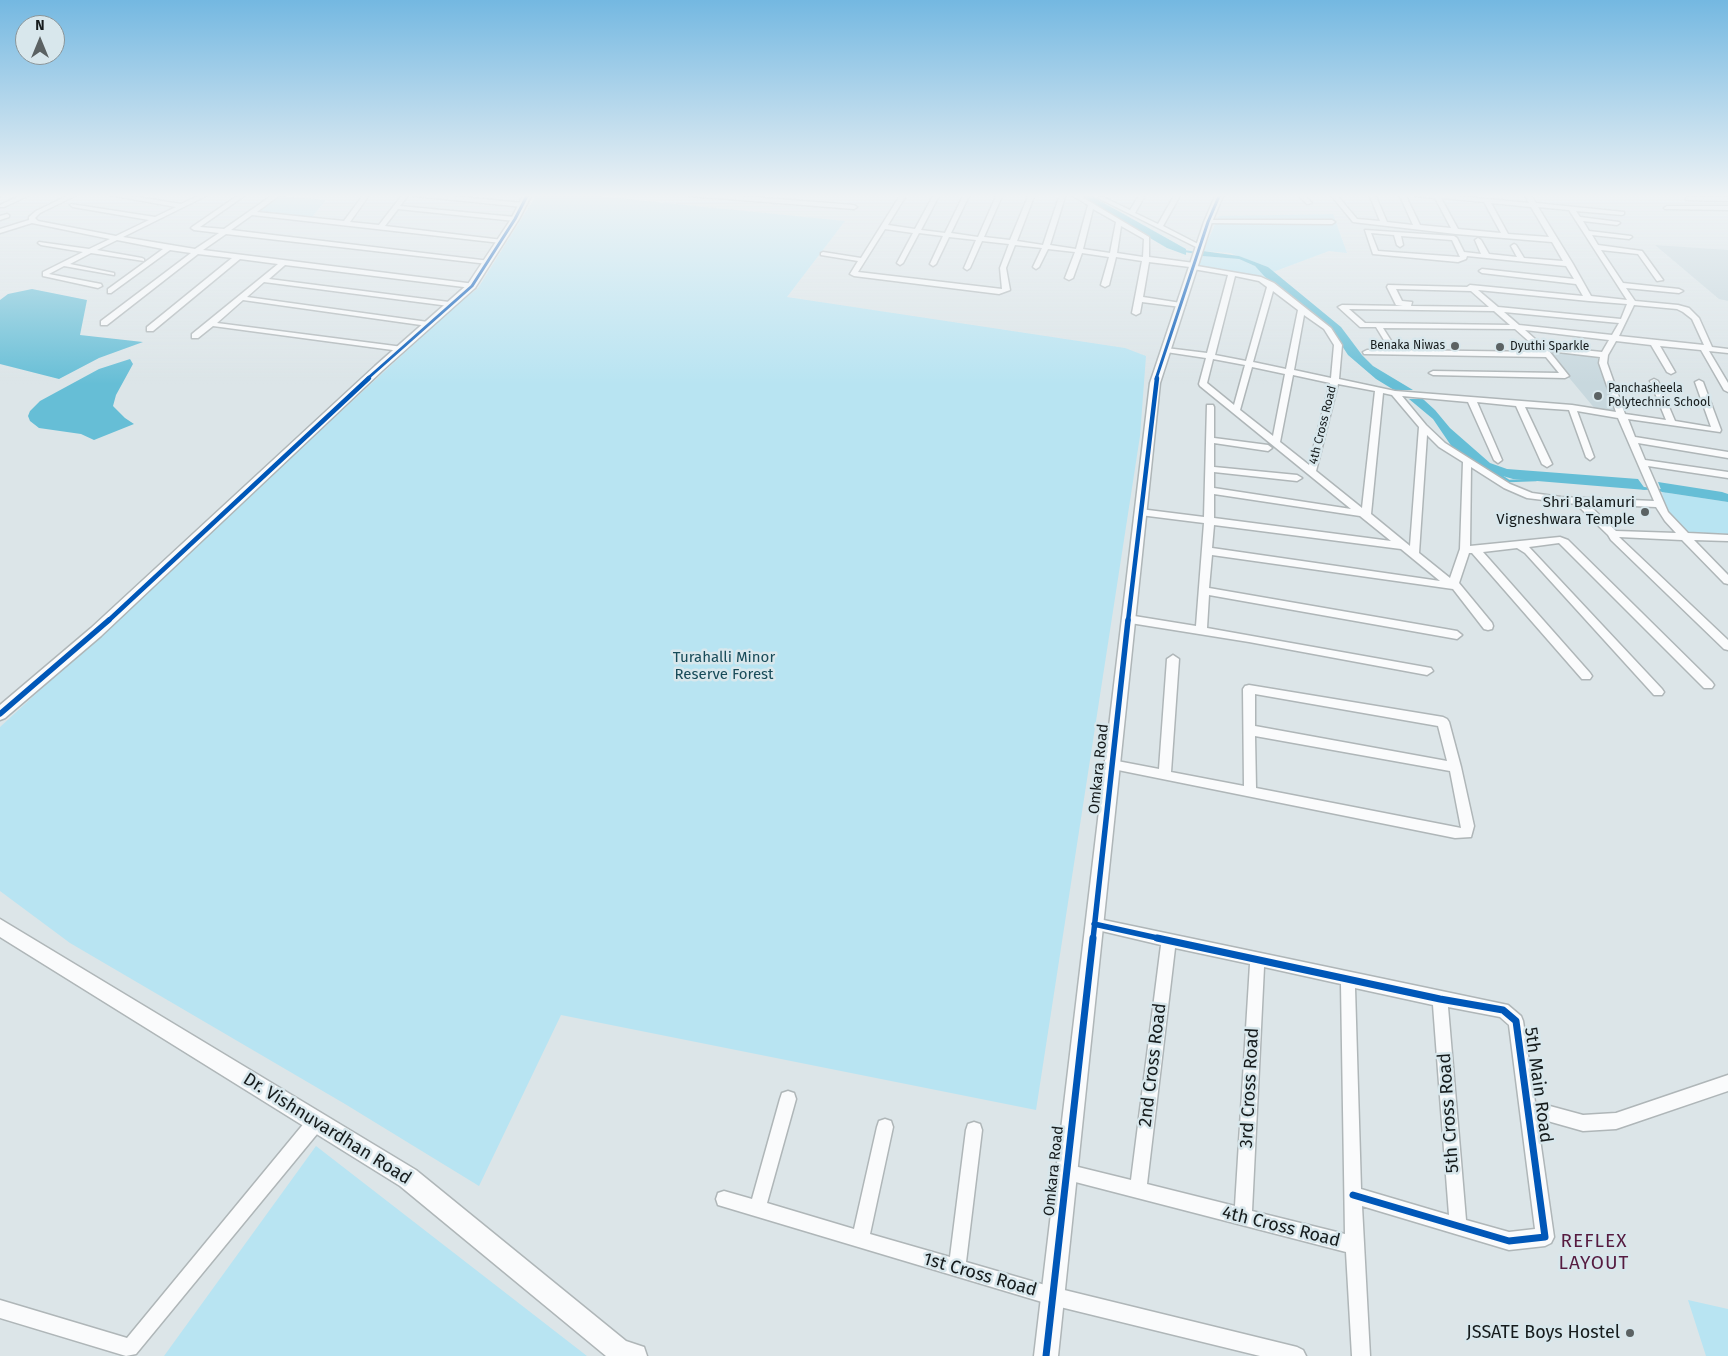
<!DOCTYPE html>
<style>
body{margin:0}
#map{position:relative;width:1728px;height:1356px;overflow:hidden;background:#dce5e8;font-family:"Fira Sans",sans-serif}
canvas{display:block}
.north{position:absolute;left:15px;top:15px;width:50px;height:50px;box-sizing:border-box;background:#d8e7ec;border:1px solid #8a9599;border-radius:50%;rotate:0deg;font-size:14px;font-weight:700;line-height:20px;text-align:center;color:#151b1c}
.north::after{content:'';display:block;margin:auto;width:18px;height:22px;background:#5b6263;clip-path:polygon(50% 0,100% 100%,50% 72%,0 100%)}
</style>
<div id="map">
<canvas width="1728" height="1356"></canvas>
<div class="north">N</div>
</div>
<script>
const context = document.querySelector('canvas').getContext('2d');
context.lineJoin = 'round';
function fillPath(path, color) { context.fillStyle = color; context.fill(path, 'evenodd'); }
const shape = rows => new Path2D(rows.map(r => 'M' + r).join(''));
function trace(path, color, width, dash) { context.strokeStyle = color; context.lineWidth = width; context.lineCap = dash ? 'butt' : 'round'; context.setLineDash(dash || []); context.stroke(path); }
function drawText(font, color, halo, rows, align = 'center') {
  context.font = font + ' "Fira Sans",sans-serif'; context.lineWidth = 5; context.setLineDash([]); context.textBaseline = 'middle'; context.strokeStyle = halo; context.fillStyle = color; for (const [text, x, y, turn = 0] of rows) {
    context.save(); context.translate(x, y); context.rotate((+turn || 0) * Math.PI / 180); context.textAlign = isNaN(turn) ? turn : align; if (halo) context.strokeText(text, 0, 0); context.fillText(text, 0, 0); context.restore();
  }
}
fillPath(shape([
 [1655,245,1728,250,1728,301,1719,299],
 [1546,350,1597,356,1620,414,1596,410]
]), '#c8d8de');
fillPath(shape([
 [537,194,577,194,845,221,787,297,1125,348,1146,356,1140,436,1036,1110,561,1015,479,1186,345,1104,70,943,0,891,0,727,453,308,478,288],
 [280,196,326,200,312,217,259,211],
 [1333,214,1347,253,1329,251,1273,272,1268,267,1230,253,1203,251,1219,216],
 [1202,256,1239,259,1255,266,1267,279,1196,268],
 [1662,492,1728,502,1728,534,1683,532,1666,512],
 [316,1146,587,1356,164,1356],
 [1688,1300,1728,1309,1728,1356,1706,1356]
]), '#b8e4f2');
fillPath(shape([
 [1075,194,1088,194,1186,249,1186,255,1167,248],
 [1203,251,1239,256,1268,267,1341,327,1362,355,1373,366,1413,390,1394,390,1376,379,1348,355,1331,329,1265,277,1255,266,1239,259,1202,256],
 [32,289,87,300,80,335,143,342,99,358,59,379,0,364,0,300,8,294],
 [130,359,133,364,116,395,113,406,125,418,134,424,94,440,81,434,39,428,30,421,28,416,30,411,40,401,99,369],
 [1409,399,1423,399,1435,410,1450,428,1490,463,1507,469,1638,479,1646,490,1513,479,1489,472,1452,447,1433,419],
 [1658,482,1722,492,1728,494,1728,502,1662,492]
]), '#66bed6');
trace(shape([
 [1184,251,1197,253]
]), '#66bed6', 2);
trace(shape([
 [1495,472,1509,481,1536,480],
 [1642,488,1666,491]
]), '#66bed6', 2.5);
const street = shape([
 [0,194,4,194,0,196,0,194],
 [24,194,32,194,4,207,0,207,0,205,24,194],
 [71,194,79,194,40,213,35,218,38,221,116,236,149,220,73,207,70,205,71,204,155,217,176,207,104,194,118,194,181,204,202,194,210,194,123,237,195,249,219,233,194,230,191,228,192,227,240,194,247,194,200,227,224,229,274,194,281,194,257,212,344,221,364,194,370,194,350,222,379,225,403,194,409,194,400,206,515,217,518,219,515,221,398,209,385,226,503,240,503,242,501,243,252,215,231,230,490,261,490,263,488,264,226,234,203,250,475,284,475,288,472,288,285,265,269,279,449,302,453,304,449,306,264,282,247,297,428,322,432,324,428,326,243,300,217,323,403,347,404,349,400,351,213,326,198,338,192,338,192,334,278,264,240,259,153,331,147,331,147,327,232,258,198,254,107,325,101,325,101,321,191,253,170,250,111,293,108,293,108,289,163,249,117,240,97,250,142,258,144,259,144,261,91,253,70,264,114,273,114,275,64,266,49,274,101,284,102,286,98,288,43,276,43,272,83,252,41,245,38,243,39,242,89,249,110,239,32,223,0,233,0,229,29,220,29,217,36,211,71,194],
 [411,194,431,194,523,203,526,205,523,207,414,196,411,194],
 [687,194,712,194,854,205,857,207,854,209,690,196,687,194],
 [901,194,907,194,888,225,915,229,934,194,940,194,921,230,945,233,964,194,970,194,951,233,978,237,997,194,1003,194,984,237,1010,240,1029,194,1035,194,1017,241,1043,245,1060,194,1066,194,1050,245,1076,249,1088,205,1070,194,1077,194,1149,237,1149,257,1194,263,1197,266,1261,277,1274,283,1331,328,1342,345,1339,379,1395,391,1572,405,1616,412,1599,363,1600,357,1549,351,1569,376,1565,378,1433,375,1429,373,1433,371,1559,373,1546,357,1364,354,1363,352,1367,350,1390,350,1376,327,1360,327,1338,307,1342,305,1403,306,1396,305,1387,287,1388,285,1467,287,1470,285,1583,296,1576,284,1482,273,1479,271,1482,269,1574,279,1566,266,1467,256,1466,259,1458,262,1373,254,1365,230,1454,236,1457,238,1464,252,1481,254,1475,240,1478,238,1481,240,1489,254,1517,257,1511,246,1514,244,1516,245,1524,258,1563,261,1552,242,1456,234,1353,222,1330,194,1336,194,1357,219,1380,221,1369,194,1375,194,1387,222,1413,225,1399,194,1405,194,1420,225,1451,228,1435,198,1416,196,1413,194,1435,194,1529,203,1524,194,1530,194,1536,203,1624,212,1624,214,1622,215,1576,211,1580,217,1619,222,1620,223,1617,225,1583,221,1589,231,1631,236,1632,237,1629,239,1592,235,1598,245,1642,251,1663,280,1657,281,1638,254,1601,250,1623,283,1679,289,1683,291,1679,293,1626,288,1635,301,1678,305,1689,308,1699,318,1712,347,1728,349,1728,353,1709,351,1728,383,1728,392,1724,390,1701,350,1660,346,1675,372,1671,374,1667,372,1651,345,1616,341,1608,355,1607,363,1625,414,1666,420,1650,381,1654,379,1658,381,1675,421,1711,427,1695,382,1699,380,1703,382,1721,430,1720,432,1628,419,1635,437,1728,452,1728,458,1638,443,1645,460,1728,472,1728,478,1648,466,1668,512,1688,533,1728,535,1728,541,1694,540,1728,575,1728,584,1724,583,1682,540,1619,537,1728,640,1728,650,1724,649,1611,540,1608,535,1576,504,1527,498,1504,488,1471,467,1470,546,1560,537,1568,540,1712,682,1714,685,1712,688,1704,688,1559,543,1529,547,1662,689,1664,692,1662,695,1654,695,1525,553,1517,548,1483,552,1590,673,1592,676,1590,679,1582,679,1472,553,1469,553,1459,583,1492,623,1493,626,1492,629,1488,630,1484,629,1453,589,1212,555,1209,588,1457,631,1462,635,1457,639,1209,595,1207,628,1431,668,1433,671,1427,675,1249,642,1124,622,1123,619,1128,615,1196,626,1204,523,1140,515,1135,512,1140,509,1204,517,1207,405,1213,405,1214,407,1214,438,1268,445,1272,448,1268,451,1214,443,1214,467,1297,475,1302,478,1297,481,1214,472,1214,488,1351,509,1200,386,1199,384,1206,358,1166,352,1162,350,1166,348,1207,353,1228,275,1193,269,1190,267,1149,262,1143,297,1181,303,1185,305,1181,307,1142,302,1140,313,1136,315,1132,313,1142,261,1116,257,1109,285,1105,287,1101,285,1109,257,1082,253,1073,278,1069,280,1065,278,1075,252,1048,249,1039,267,1036,269,1033,267,1042,248,1015,245,1006,268,1010,290,999,294,854,276,850,274,858,261,821,255,821,253,823,252,861,258,901,194],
 [1441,198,1484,202,1501,233,1458,229,1441,198],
 [1491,203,1531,207,1549,237,1508,234,1491,203],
 [1538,207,1569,210,1627,300,1591,296,1573,264,1538,207],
 [1093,209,1116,222,1110,253,1083,249,1093,209],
 [1121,226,1144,239,1143,257,1117,253,1121,226],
 [885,229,913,233,897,263,900,265,903,263,919,233,943,236,930,264,933,266,936,264,949,237,976,240,964,268,967,270,970,268,982,241,1009,244,1000,268,1002,289,858,272,885,229],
 [1371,233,1394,235,1397,245,1400,247,1403,245,1401,236,1452,240,1460,257,1378,251,1371,233],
 [1235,276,1259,281,1267,287,1246,361,1215,355,1235,276],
 [1396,289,1471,291,1489,307,1411,306,1412,302,1402,301,1396,289],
 [1478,290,1589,301,1627,304,1621,319,1498,307,1478,290],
 [1273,291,1298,310,1286,369,1253,362,1273,291],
 [1634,305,1677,309,1683,312,1692,319,1704,345,1619,336,1634,305],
 [1349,309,1494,311,1510,325,1365,323,1349,309],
 [1504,312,1619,323,1612,335,1519,325,1504,312],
 [1304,315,1324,329,1334,345,1331,378,1294,370,1304,315],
 [1383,328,1515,329,1541,352,1397,350,1383,328],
 [1525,330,1609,340,1602,352,1543,346,1525,330],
 [1213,359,1245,365,1234,405,1207,383,1213,359],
 [1252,367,1285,374,1273,436,1240,410,1252,367],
 [1293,375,1330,383,1309,465,1280,442,1293,375],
 [1338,384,1375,391,1362,508,1316,471,1338,384],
 [1383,393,1392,395,1419,427,1410,546,1371,514,1383,393],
 [1402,396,1468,402,1494,460,1498,463,1502,460,1477,402,1516,406,1542,464,1547,467,1552,464,1525,407,1569,410,1586,457,1590,460,1594,457,1577,411,1618,418,1654,501,1561,497,1532,493,1510,484,1445,443,1426,425,1402,396],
 [1427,435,1439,447,1463,462,1460,549,1450,578,1419,553,1427,435],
 [1214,494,1360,516,1391,541,1214,518,1214,494],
 [1588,504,1656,507,1665,521,1676,533,1616,531,1588,504],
 [1214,525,1401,549,1440,581,1212,548,1214,525],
 [1140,194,1146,194,1135,213,1158,224,1175,194,1181,194,1163,226,1202,246,1202,248,1198,248,1098,198,1103,197,1130,210,1140,194],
 [1297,194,1303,194,1312,203,1307,204,1297,194],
 [1688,197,1728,197,1728,201,1686,200,1686,198,1688,197],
 [1667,206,1728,206,1728,210,1665,209,1664,208,1667,206],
 [7,214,9,215,9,217,0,220,0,216,7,214],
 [1208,220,1332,220,1335,222,1332,224,1206,223,1205,222,1208,220],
 [1173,655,1179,659,1171,772,1244,786,1243,689,1245,686,1249,685,1443,717,1447,719,1449,722,1461,767,1474,826,1471,837,1455,838,1108,768,1106,765,1108,762,1112,760,1159,769,1167,659,1173,655],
 [1255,694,1438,726,1447,761,1255,726,1255,694],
 [1255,736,1450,771,1461,828,1256,788,1255,736],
 [1094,918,1508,1005,1521,1016,1523,1021,1535,1102,1583,1115,1616,1113,1728,1075,1728,1091,1616,1129,1583,1131,1537,1118,1554,1237,1551,1243,1545,1246,1509,1250,1362,1206,1370,1356,1352,1356,1346,1252,1060,1178,1058,1172,1060,1166,1066,1164,1131,1180,1161,945,1089,928,1087,924,1089,920,1094,918],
 [1175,948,1250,964,1235,1206,1147,1184,1175,948],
 [1264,967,1341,984,1345,1234,1252,1211,1264,967],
 [1355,988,1433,1005,1449,1215,1361,1189,1355,988],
 [1448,1007,1500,1017,1509,1025,1535,1229,1509,1232,1466,1220,1448,1007],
 [788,1091,794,1093,796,1099,767,1203,854,1229,877,1127,879,1121,885,1119,891,1121,893,1127,870,1234,950,1257,966,1130,968,1124,974,1122,980,1124,982,1130,966,1262,1052,1287,1297,1347,1303,1350,1306,1356,1260,1356,1052,1305,718,1205,716,1199,718,1193,724,1191,752,1199,780,1099,782,1093,788,1091],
 [316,1114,322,1116,324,1122,322,1128,136,1354,126,1356,0,1318,0,1300,127,1338,310,1116,316,1114]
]);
const secondary = shape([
 [524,194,532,194,519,219,475,288,383,370,101,636,5,718,0,720,0,705,91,628,375,366,468,284,511,219,524,194],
 [1216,194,1224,194,1212,222,1160,383,1058,1356,1034,1356,1150,383,1204,222,1216,194],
 [0,919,416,1170,626,1341,644,1347,647,1356,606,1356,400,1186,0,937,0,919]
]);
trace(street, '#afb6b8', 3);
trace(secondary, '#afb6b8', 3);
fillPath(street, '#fafbfc');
fillPath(secondary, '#fafbfc');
trace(shape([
 [367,379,472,286,515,219,528,194],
 [1156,379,1208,222,1220,194]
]), '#0057b8', 3);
trace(shape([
 [108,621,369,378],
 [1128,621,1157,378]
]), '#0057b8', 4.5);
trace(shape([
 [0,714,109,620],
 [1094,924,1162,939],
 [1093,939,1128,620]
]), '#0057b8', 5.5);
trace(shape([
 [1157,938,1440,999,1503,1010,1516,1021,1545,1237,1509,1241,1353,1195],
 [1046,1356,1093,938]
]), '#0057b8', 7);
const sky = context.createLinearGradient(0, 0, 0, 384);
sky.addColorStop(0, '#74b8e1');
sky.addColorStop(0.51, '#eff3f5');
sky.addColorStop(1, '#eff3f500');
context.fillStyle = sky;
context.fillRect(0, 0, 1728, 384);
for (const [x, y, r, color] of [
 [1455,346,5,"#5b6263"],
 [1500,347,5,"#5b6263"],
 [1598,396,5,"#5b6263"],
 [1645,512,5,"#5b6263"],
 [1630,1333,5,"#5b6263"]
]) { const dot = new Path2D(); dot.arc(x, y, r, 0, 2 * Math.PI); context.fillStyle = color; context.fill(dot); trace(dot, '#d8e7ec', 2); }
drawText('12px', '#151b1c', '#d8e7ec', [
 ["Benaka Niwas",1445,346,"right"],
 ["Dyuthi Sparkle",1510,347],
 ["Panchasheela",1608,389],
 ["Polytechnic School",1608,403]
], 'left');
drawText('12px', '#151b1c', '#d8e7ec', [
 ["4th Cross Road",1323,425,-76]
]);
drawText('15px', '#151b1c', '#d8e7ec', [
 ["Shri Balamuri",1635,503],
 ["Vigneshwara Temple",1635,520]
], 'right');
drawText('15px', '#184b59', '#d8e7ec', [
 ["Turahalli Minor",724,658],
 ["Reserve Forest",724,675]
]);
drawText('15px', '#151b1c', '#d8e7ec', [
 ["Omkara Road",1099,769,-84],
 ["Omkara Road",1054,1171,-84]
]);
drawText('18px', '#151b1c', '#d8e7ec', [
 ["2nd Cross Road",1153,1065,-83],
 ["5th Main Road",1538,1085,82],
 ["3rd Cross Road",1250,1088,-87],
 ["5th Cross Road",1449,1113,-94],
 ["Dr. Vishnuvardhan Road",327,1129,32],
 ["4th Cross Road",1281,1227,14],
 ["1st Cross Road",980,1275,16]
]);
drawText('18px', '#151b1c', '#d8e7ec', [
 ["JSSATE Boys Hostel",1620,1333]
], 'right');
context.letterSpacing = '1px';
drawText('19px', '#561b40', '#d8e7ec', [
 ["REFLEX",1594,1242],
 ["LAYOUT",1594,1264]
]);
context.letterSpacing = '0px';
</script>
